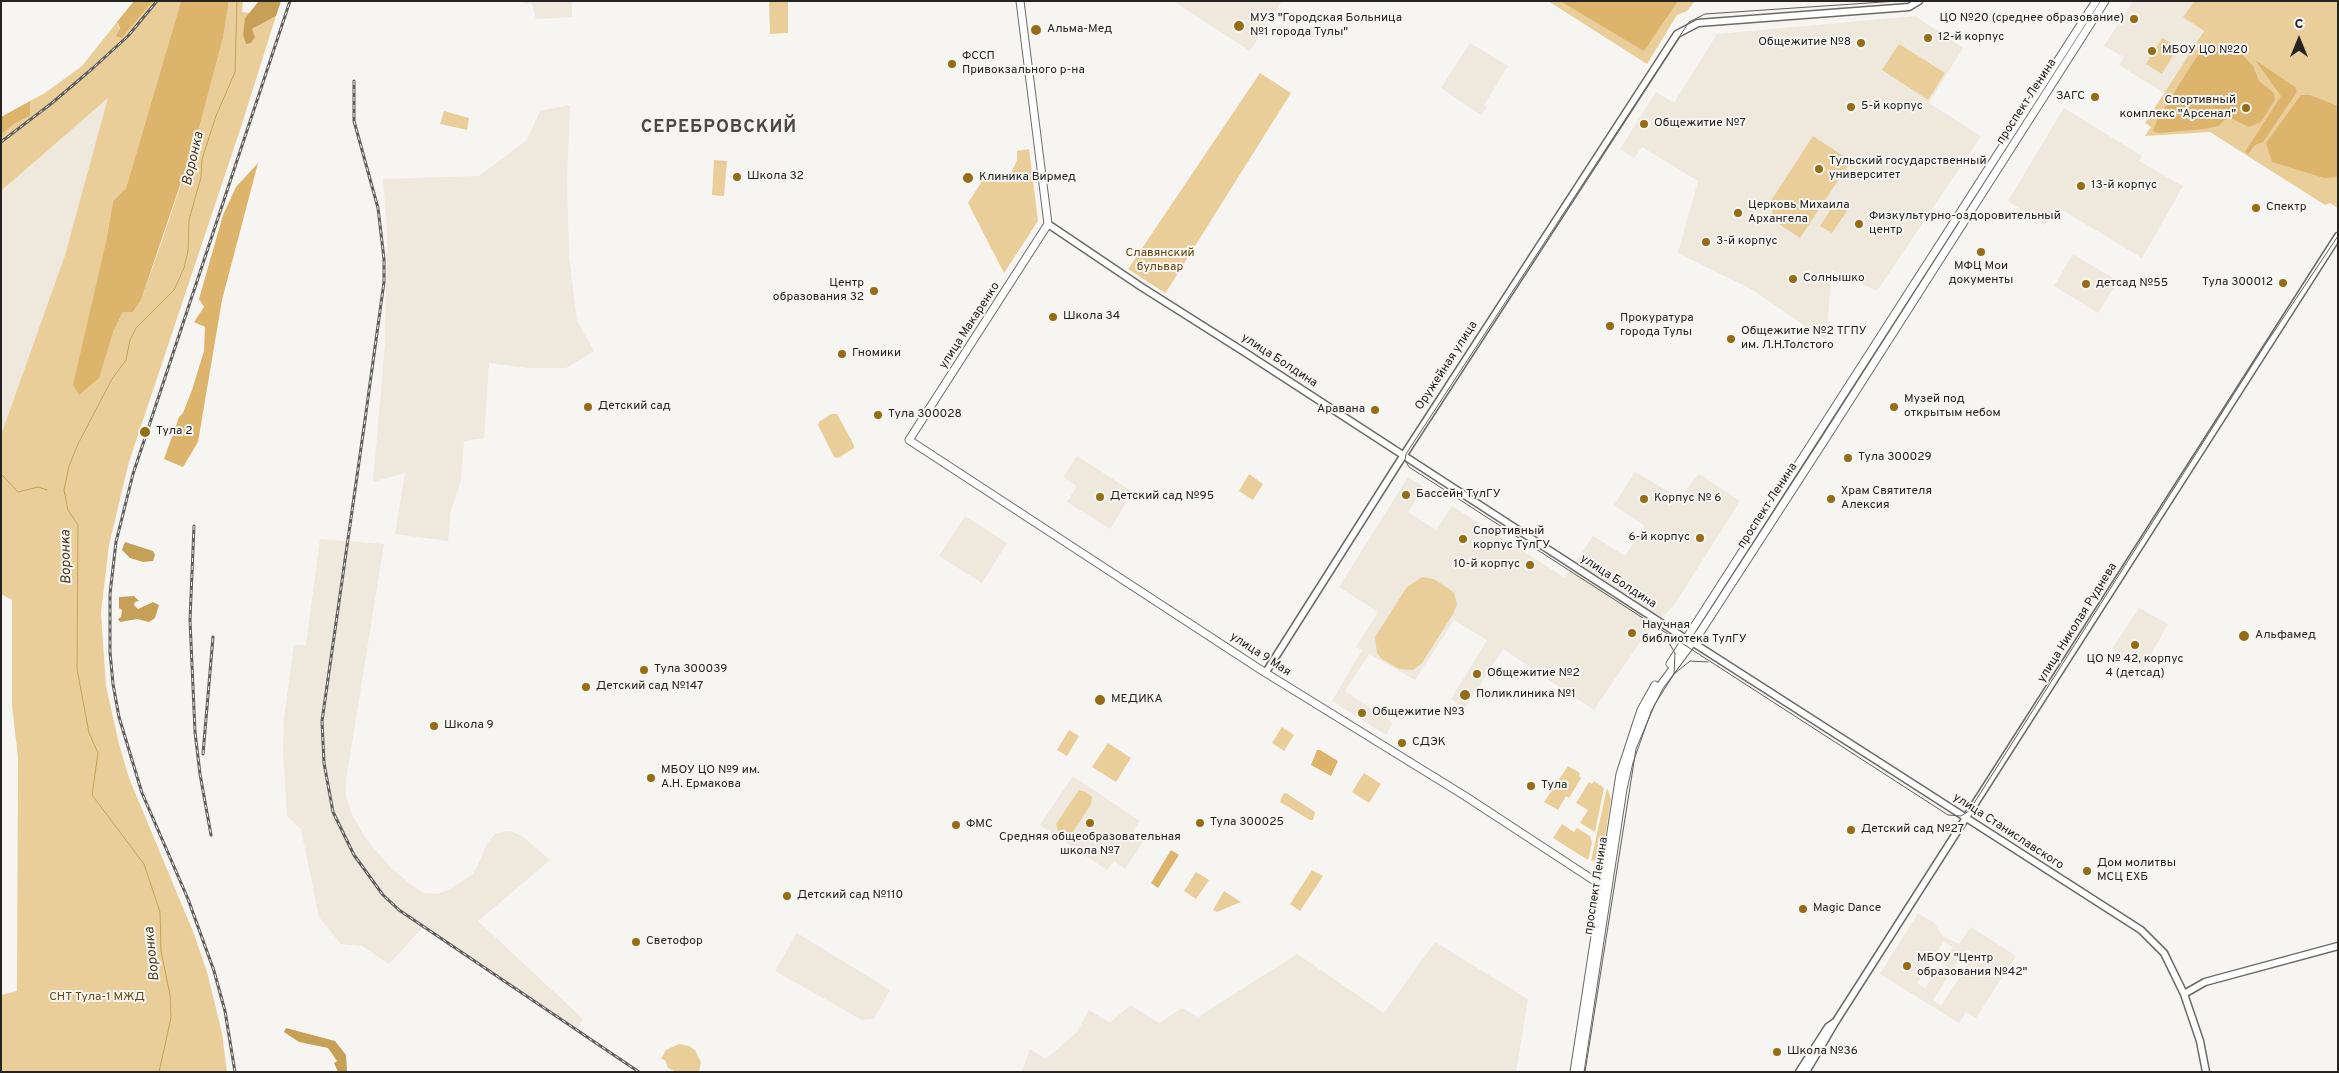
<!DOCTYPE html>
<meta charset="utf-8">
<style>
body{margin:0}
#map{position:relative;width:2339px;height:1073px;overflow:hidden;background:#f7f5f1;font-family:Overpass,sans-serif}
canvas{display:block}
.frame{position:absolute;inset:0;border:2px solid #252423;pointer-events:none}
.north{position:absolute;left:2274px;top:15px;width:50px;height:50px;-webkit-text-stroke:4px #f7f5f1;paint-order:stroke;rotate:0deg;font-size:14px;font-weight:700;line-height:20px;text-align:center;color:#252423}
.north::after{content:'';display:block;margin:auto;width:18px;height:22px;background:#252423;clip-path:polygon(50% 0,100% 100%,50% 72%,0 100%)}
</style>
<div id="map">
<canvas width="2339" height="1073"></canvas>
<div class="frame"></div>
<div class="north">С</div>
</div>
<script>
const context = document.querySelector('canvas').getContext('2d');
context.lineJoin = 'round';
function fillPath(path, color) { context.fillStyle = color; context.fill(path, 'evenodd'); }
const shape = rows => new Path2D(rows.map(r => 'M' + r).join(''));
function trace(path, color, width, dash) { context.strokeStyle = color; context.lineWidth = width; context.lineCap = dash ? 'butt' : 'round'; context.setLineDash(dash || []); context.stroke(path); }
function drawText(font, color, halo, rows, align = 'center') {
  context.font = font + ' Overpass,sans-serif'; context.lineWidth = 4; context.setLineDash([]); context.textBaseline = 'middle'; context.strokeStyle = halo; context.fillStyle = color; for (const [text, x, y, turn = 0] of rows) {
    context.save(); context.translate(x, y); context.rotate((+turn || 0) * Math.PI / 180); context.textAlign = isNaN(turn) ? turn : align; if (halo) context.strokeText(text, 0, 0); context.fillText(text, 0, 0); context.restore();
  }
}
fillPath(shape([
 [513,1,572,1,572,17,536,19,532,4],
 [1173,1,1282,1,1250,51],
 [2133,1,2194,1,2183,17,2204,31,2164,93,2119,65,2124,57,2104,46],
 [1915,16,1963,48,1929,103,1981,136,1877,291,1832,270,1826,340,1751,289,1678,253,1698,181,1642,147,1634,158,1620,149,1656,92,1674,103,1717,34],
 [1470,43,1508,66,1484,105,1487,107,1481,115,1441,88],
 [109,97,65,255,1,435,1,191],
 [570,105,567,178,569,256,577,321,594,351,566,368,528,368,489,363,484,438,464,441,461,480,451,510,448,541,395,534,405,473,373,482,385,344,387,231,383,179,479,176,527,140,540,111],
 [2064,108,2142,156,2139,161,2183,186,2142,258,2059,208,2045,225,2008,201],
 [2073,254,2118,281,2098,313,2054,286],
 [1077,456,1133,492,1110,529,1067,502,1077,486,1063,477],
 [1635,472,1680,498,1699,474,1740,501,1674,605,1644,636,1594,710,1503,649,1465,708,1451,699,1487,640,1454,620,1415,680,1369,654,1345,691,1393,723,1386,735,1332,701,1362,650,1356,647,1378,612,1339,587,1408,477,1424,487,1408,512,1436,530,1452,506,1565,578,1593,536,1625,556,1645,526,1614,505],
 [965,516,1007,543,982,583,939,556],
 [320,539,384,544,346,780,346,797,352,814,366,839,391,868,413,886,424,893,438,894,450,889,472,875,477,867,488,842,496,833,510,831,522,836,550,860,478,921,583,1019,577,1028,424,926,389,964,362,946,341,944,319,917,301,829,287,816,283,751,284,718,294,645,306,645],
 [2139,608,2168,624,2143,668,2112,649],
 [1073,776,1140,821,1133,831,1145,839,1125,869,1114,861,1107,870,1040,825],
 [1918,913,1934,923,1943,936,1959,944,1971,927,2016,956,1976,1018,1966,1012,1959,1023,1880,974],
 [1944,941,1953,947,1942,963,1951,969,1953,969,1967,949,1975,954,1941,1006,1933,1000,1947,978,1946,976,1937,970,1925,988,1917,983],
 [797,933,890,990,874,1019,862,1020,775,971],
 [1435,942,1528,999,1516,1072,1022,1072,1030,1049,1046,1059,1077,1032,1089,1010,1110,1023,1130,1005,1159,1023,1182,1008,1198,1017,1297,954,1384,1013]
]), '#eee8dd');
fillPath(shape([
 [153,1,181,1,126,188,113,201,106,242,113,332,123,312,133,312,141,300,163,238,198,132,223,38,229,1,243,1,242,12,250,13,245,18,243,34,276,16,241,127,129,462,109,545,101,613,106,686,119,744,129,778,194,934,207,972,222,1033,227,1072,1,1072,1,995,17,991,18,757,12,706,12,600,1,594,1,435,65,255,108,98,1,191,1,135,14,124,30,116,30,101,45,93,82,66,117,22,122,38],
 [769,1,788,1,788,33,770,34],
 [1548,1,1695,1,1687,11,1677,15,1647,64],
 [2194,1,2338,1,2338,208,2330,203,2325,205,2210,132,2145,136,2151,127,2145,123,2204,31,2183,17],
 [2162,38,2178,47,2162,74,2146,64],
 [1899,44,1945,73,1928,100,1882,70],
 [1260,73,1291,93,1163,297,1165,293,1128,269],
 [444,111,469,118,467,130,440,124],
 [1813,136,1851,161,1800,238,1773,220,1771,201],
 [1029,149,1038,221,1004,273,968,203,988,172,1007,182,1017,160,1017,151],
 [714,160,727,161,724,196,712,195],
 [1835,203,1847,211,1832,233,1820,226],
 [831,414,837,414,854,445,854,448,838,458,834,457,818,425,819,422],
 [1249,474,1263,484,1253,500,1239,491],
 [1422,577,1434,579,1449,589,1454,593,1457,604,1453,614,1422,663,1413,670,1399,669,1382,659,1377,653,1375,637,1407,587],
 [1282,727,1294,735,1284,751,1272,743],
 [1069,730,1079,736,1067,756,1057,750],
 [1108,743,1131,758,1116,782,1092,767],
 [1568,766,1580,773,1579,776,1581,778,1569,798,1566,796,1558,810,1544,802],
 [1364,773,1381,784,1369,803,1352,792],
 [1594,781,1604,788,1595,832,1580,823,1588,810,1576,803,1589,782,1592,784],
 [1607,788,1611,799,1602,855,1597,860,1591,861],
 [1079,790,1086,792,1092,797,1091,804,1073,832,1067,836,1063,835,1058,831,1056,824],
 [1286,793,1315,812,1313,820,1310,820,1280,802,1283,794],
 [1562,824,1574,832,1577,828,1590,836,1592,843,1588,860,1553,838],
 [1312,870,1323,876,1300,911,1290,904],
 [1196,872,1209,880,1196,899,1184,891],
 [1224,891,1241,902,1217,912,1213,910],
 [679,1044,689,1046,695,1050,701,1062,699,1072,676,1072,668,1068,665,1060,661,1059,666,1050]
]), '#eace9a');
fillPath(shape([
 [134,1,153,1,122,38,116,36,120,28,117,22],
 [181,1,229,1,223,38,198,132,141,300,133,312,123,312,113,332,99,378,79,395,73,385,106,242,113,201,126,188],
 [1560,1,1678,1,1644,51],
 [2215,45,2229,53,2239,51,2253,66,2259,81,2274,93,2275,100,2261,122,2249,127,2228,117,2218,126,2205,129,2157,133,2153,131,2158,118,2201,50],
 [2255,60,2295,87,2297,92,2263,142,2255,145,2248,154,2245,152,2281,96],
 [2301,95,2310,95,2338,106,2338,177,2324,178,2272,162,2266,143],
 [30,101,30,116,14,124,1,135,1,117],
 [258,163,222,300,198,442,183,467,164,459,179,417,183,413,192,390,204,351,205,327,194,322,204,307,199,299,223,215,236,187],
 [1317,750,1320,750,1338,761,1331,776,1311,765],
 [1171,850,1179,855,1158,888,1151,883]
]), '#dcb46c');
fillPath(shape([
 [259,1,281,1,276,16,252,29,255,37,251,43,246,44,243,34,245,18],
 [125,542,153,551,155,555,153,561,143,562,130,558,122,550],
 [134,596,139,601,135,602,134,605,138,609,153,602,159,605,155,618,149,622,137,619,120,622,118,619,121,617,122,610,119,608,119,597],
 [286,1028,335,1041,346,1055,347,1072,338,1072,334,1063,337,1061,328,1048,299,1042,284,1032]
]), '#c7a058');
trace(shape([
 [1,474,18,492,38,487,47,490],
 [159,1072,171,1018,170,995,161,951,160,912,144,864,92,795,98,753,89,733,77,669,78,525,68,510,64,490,69,466,78,444,112,379,126,360,130,340,136,328,174,290,184,268,188,251,189,220,201,177,202,159,216,116,235,72,237,1]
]), '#c7a058', 1);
const secondary = shape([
 [1048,224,1140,286,1249,355,1686,639],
 [1692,642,2141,930,2164,953,2184,994,2200,1041,2206,1072],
 [1266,672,1396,467,1677,34,1698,23,1909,7,1919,1],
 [2184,994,2205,982,2338,946],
 [1799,1072,1828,1027,1835,1022],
 [1806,1072,1836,1021,2338,236]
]);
const primary = shape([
 [1020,1,1048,224,909,440,1261,670,1465,796,1607,889],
 [1670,664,2096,1],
 [1574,1072,1620,774,1641,710,1655,685],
 [1580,1072,1623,789,1629,762,1647,711,1660,686,1701,631,1824,441,2105,1]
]);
trace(secondary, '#6c6a67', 9);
trace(primary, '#6c6a67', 9);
trace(secondary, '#fff', 6);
trace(primary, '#fff', 7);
trace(shape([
 [1898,1,1705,14,1689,22,1406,454,1405,460,1409,467,1948,815,1961,816,1969,811,2265,345,2338,236],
 [1666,638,1675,653,1674,674],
 [1585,1072,1636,749,1655,704,1674,674,1690,661,1708,662]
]), '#605f5d', 1);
const rail = shape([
 [354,81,354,121,378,208,384,259,384,282,364,427,322,721,324,763,333,812,354,855,383,895,399,910,639,1072],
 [1,142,52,103,93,68,128,36,157,1],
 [194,526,190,620,195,732,200,774,211,835],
 [203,754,213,637],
 [235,1072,225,1011,214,971,188,899,142,793,119,717,113,684,110,652,110,594,116,542,133,474,290,1]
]);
trace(rail, '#605f5d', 3);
trace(rail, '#f7f5f1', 1, [4]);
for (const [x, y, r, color] of [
 [2134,19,5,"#946d16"],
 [1239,26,6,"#946d16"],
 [1036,30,6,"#946d16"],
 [1928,38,5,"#946d16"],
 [1861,43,5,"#946d16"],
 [2152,51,5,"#946d16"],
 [952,64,5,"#946d16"],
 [2095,97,5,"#946d16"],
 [1851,107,5,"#946d16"],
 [2246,108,5,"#946d16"],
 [1644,124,5,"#946d16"],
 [1819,169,5,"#946d16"],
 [737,177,5,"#946d16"],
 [968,178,6,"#946d16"],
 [2081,186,5,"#946d16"],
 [2256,208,5,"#946d16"],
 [1738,213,5,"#946d16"],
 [1859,224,5,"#946d16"],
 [1706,242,5,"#946d16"],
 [1981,252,5,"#946d16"],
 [1793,279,5,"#946d16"],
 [2283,283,5,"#946d16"],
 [2086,284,5,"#946d16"],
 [874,291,5,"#946d16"],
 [1053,317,5,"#946d16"],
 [1610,326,5,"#946d16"],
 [1731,339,5,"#946d16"],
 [842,354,5,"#946d16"],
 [588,407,5,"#946d16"],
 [1894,407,5,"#946d16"],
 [1375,410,5,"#946d16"],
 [878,415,5,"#946d16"],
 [145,432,6,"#946d16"],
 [1848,458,5,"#946d16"],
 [1406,495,5,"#946d16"],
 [1100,497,5,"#946d16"],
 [1644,499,5,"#946d16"],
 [1831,499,5,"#946d16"],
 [1700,538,5,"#946d16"],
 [1463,539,5,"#946d16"],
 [1530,565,5,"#946d16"],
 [1632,633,5,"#946d16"],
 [2244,636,6,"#946d16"],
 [2135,645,5,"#946d16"],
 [644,670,5,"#946d16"],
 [1477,674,5,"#946d16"],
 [586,687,5,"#946d16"],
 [1465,695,6,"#946d16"],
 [1100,700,6,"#946d16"],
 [1362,713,5,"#946d16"],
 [434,726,5,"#946d16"],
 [1402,743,5,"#946d16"],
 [651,778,5,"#946d16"],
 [1531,786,5,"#946d16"],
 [1090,823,5,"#946d16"],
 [1200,823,5,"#946d16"],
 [956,825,5,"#946d16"],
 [1851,830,5,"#946d16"],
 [2087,871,5,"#946d16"],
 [787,896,5,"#946d16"],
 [1803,909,5,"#946d16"],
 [636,942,5,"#946d16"],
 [1907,966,5,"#946d16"],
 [1777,1052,5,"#946d16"]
]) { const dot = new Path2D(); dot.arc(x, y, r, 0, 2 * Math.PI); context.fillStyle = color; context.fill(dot); trace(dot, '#f7f5f1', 2); }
drawText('12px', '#252423', '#f7f5f1', [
 ["МУЗ \"Городская Больница",1250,19],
 ["№1 города Тулы\"",1250,33],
 ["ЦО №20 (среднее образование)",2124,19,"right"],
 ["Альма-Мед",1047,30],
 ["12-й корпус",1938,38],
 ["Общежитие №8",1851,43,"right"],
 ["МБОУ ЦО №20",2162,51],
 ["ФССП",962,57],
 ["Привокзального р-на",962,71],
 ["ЗАГС",2085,97,"right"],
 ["Спортивный",2236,101,"right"],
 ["комплекс \"Арсенал\"",2236,115,"right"],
 ["5-й корпус",1861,107],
 ["Общежитие №7",1654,124],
 ["Тульский государственный",1829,162],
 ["университет",1829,176],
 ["Школа 32",747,177],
 ["Клиника Вирмед",979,178],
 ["13-й корпус",2091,186],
 ["Церковь Михаила",1748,206],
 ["Архангела",1748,220],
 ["Спектр",2266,208],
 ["Физкультурно-оздоровительный",1869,217],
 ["центр",1869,231],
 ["3-й корпус",1716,242],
 ["МФЦ Мои",1981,267,"center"],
 ["документы",1981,281,"center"],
 ["Солнышко",1803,279],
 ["Тула 300012",2273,283,"right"],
 ["Центр",864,284,"right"],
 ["образования 32",864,298,"right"],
 ["детсад №55",2096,284],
 ["Школа 34",1063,317],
 ["Прокуратура",1620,319],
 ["города Тулы",1620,333],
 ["Общежитие №2 ТГПУ",1741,332],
 ["им. Л.Н.Толстого",1741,346],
 ["Гномики",852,354],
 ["Музей под",1904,400],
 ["открытым небом",1904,414],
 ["Детский сад",598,407],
 ["Аравана",1365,410,"right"],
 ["Тула 300028",888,415],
 ["Тула 2",156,432],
 ["Тула 300029",1858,458],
 ["Храм Святителя",1841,492],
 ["Алексия",1841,506],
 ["Бассейн ТулГУ",1416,495],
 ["Детский сад №95",1110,497],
 ["Корпус № 6",1654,499],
 ["Спортивный",1473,532],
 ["корпус ТулГУ",1473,546],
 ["6-й корпус",1690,538,"right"],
 ["10-й корпус",1520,565,"right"],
 ["Научная",1642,626],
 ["библиотека ТулГУ",1642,640],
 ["Альфамед",2255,636],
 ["ЦО № 42, корпус",2135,660,"center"],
 ["4 (детсад)",2135,674,"center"],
 ["Тула 300039",654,670],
 ["Общежитие №2",1487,674],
 ["Детский сад №147",596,687],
 ["Поликлиника №1",1476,695],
 ["МЕДИКА",1111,700],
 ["Общежитие №3",1372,713],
 ["Школа 9",444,726],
 ["СДЭК",1412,743],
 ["МБОУ ЦО №9 им.",661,771],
 ["А.Н. Ермакова",661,785],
 ["Тула",1541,786],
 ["Тула 300025",1210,823],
 ["ФМС",966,825],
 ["Детский сад №27",1861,830],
 ["Средняя общеобразовательная",1090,838,"center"],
 ["школа №7",1090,852,"center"],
 ["Дом молитвы",2097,864],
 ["МСЦ ЕХБ",2097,878],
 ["Детский сад №110",797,896],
 ["Magic Dance",1813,909],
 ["Светофор",646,942],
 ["МБОУ \"Центр",1917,959],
 ["образования №42\"",1917,973],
 ["Школа №36",1787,1052]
], 'left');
drawText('12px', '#252423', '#f7f5f1', [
 ["проспект Ленина",2027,102,-57],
 ["улица Макаренко",970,326,-57],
 ["улица Болдина",1279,361,33],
 ["Оружейная улица",1447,366,-57],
 ["проспект Ленина",1768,506,-57],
 ["улица Болдина",1618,582,33],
 ["улица Николая Руднева",2078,623,-58],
 ["улица 9 Мая",1260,655,33],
 ["улица Станиславского",2008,832,33],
 ["проспект Ленина",1597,886,-81]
]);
drawText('12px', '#634810', '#f7f5f1', [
 ["Славянский",1160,254],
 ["бульвар",1160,268],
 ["СНТ Тула-1 МЖД",97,998]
]);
drawText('italic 14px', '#493818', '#f7f5f1', [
 ["Воронка",194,159,-77],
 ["Воронка",67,557,-91],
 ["Воронка",153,954,-96]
]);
context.letterSpacing = '1px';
drawText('bold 18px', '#4a4945', '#f7f5f1', [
 ["СЕРЕБРОВСКИЙ",719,128]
]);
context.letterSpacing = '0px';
</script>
